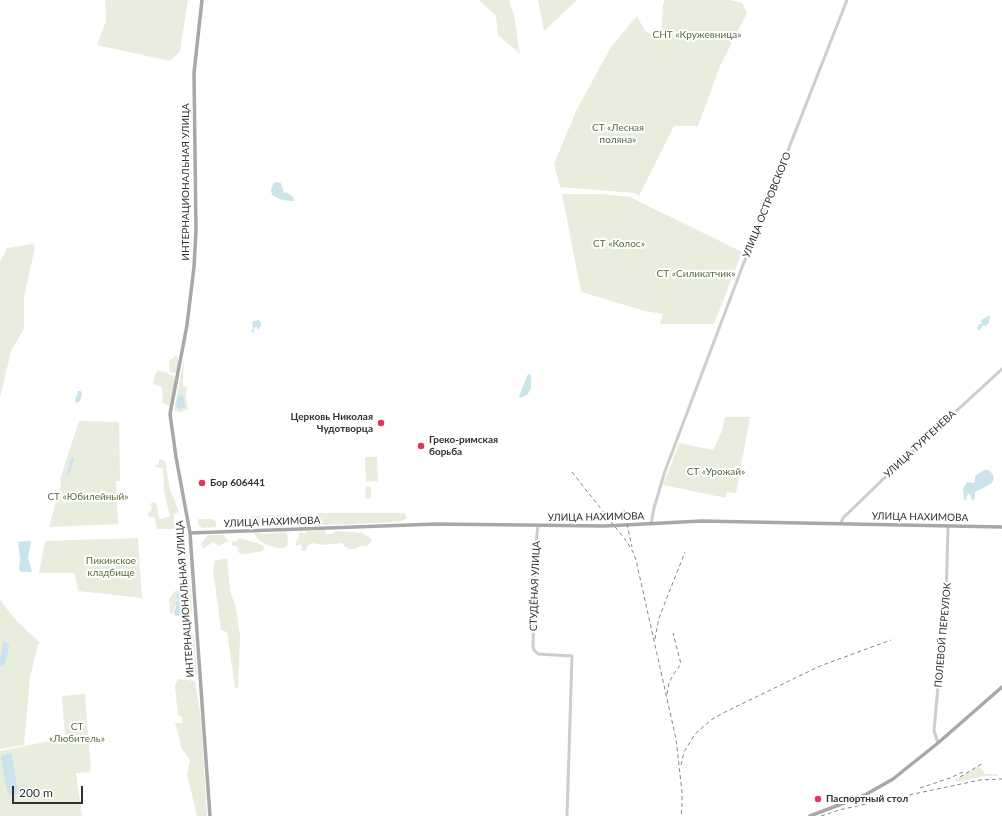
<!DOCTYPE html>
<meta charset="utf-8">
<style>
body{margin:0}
#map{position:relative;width:1002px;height:816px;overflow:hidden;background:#fff;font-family:Lato,sans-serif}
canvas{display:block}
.scale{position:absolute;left:12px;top:786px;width:71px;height:18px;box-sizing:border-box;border:2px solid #303030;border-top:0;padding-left:5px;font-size:12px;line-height:14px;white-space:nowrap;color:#303030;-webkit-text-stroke:3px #fff;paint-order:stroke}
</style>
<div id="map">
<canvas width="1002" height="816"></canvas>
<div class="scale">200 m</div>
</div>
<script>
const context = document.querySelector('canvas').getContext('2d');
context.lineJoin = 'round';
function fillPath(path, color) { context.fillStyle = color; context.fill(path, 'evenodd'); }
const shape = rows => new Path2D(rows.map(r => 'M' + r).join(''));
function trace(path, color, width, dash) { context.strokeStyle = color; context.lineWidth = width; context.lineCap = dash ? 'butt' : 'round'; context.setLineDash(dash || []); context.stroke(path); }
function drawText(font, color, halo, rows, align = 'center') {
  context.font = font + ' Lato,sans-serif'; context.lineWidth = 4; context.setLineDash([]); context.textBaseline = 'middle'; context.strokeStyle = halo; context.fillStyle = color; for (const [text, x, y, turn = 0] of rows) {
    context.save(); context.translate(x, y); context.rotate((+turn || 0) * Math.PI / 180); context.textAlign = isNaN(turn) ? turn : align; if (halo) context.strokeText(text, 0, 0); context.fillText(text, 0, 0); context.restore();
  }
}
fillPath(shape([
 [105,0,188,0,180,51,170,61,97,45,106,21],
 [479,0,509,0,514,16,520,54,498,35,496,16],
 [538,0,577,0,544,31],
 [665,0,730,0,742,3,747,13,720,66,698,126,674,126,639,196,635,193,560,187,554,164,577,109,611,47,637,16,645,31,661,40,663,4],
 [562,194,602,194,630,197,742,252,714,324,660,324,663,314,645,311,581,292],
 [33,244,35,247,24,297,24,329,11,351,0,398,0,262,7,248],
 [176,355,179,361,177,374,170,372,169,360,173,359],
 [184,358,183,385,187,387,186,398,188,409,180,412,174,411],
 [157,371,167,372,169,374,176,377,170,407,163,403,162,387,153,384,154,377],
 [725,417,750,417,736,493,726,492,726,498,663,485,679,443,713,450,722,431],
 [79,421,119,422,120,481,116,481,118,524,49,527,61,485,60,479],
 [365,457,377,457,378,481,366,482],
 [159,459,164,460,166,464,170,489,179,512,174,514,174,522,179,524,176,529,158,529,156,526,155,518,148,516,149,512,152,510,150,504,153,502,157,504,159,518,161,519,170,516,164,492,163,469,154,466,159,464],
 [366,486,371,487,371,499,365,499],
 [405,513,407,518,399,522,328,525,316,524,316,513],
 [309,514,310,525,248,527,250,516],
 [198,519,213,519,216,522,216,527,202,528,198,524],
 [325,530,327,534,333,534,335,531,362,533,371,538,372,541,367,546,359,546,355,549,349,549,341,543,323,545,312,543,307,546,305,551,301,551,302,547,300,544,297,546,295,545,296,541,299,538,299,533,301,532,304,534,308,531],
 [253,532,262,534,285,532,287,534,288,538,287,546,284,548,278,548,265,544,259,540],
 [208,535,224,535,228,541,219,546,213,542,203,549,201,543],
 [138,538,142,598,78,591,75,573,39,573,45,541],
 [239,538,260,544,264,547,263,551,245,554,239,553,237,547,232,545,232,542,237,541],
 [184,550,187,551,188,577,187,584,184,585],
 [227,558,230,591,236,608,240,636,238,689,235,688,227,632,221,630,213,569,215,561],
 [189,589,191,593,192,613,186,615,183,594,178,593,175,608,173,613,170,614,169,599,175,591],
 [0,600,14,618,40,643,38,645,30,677,24,745,0,749],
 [192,633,194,635,197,676,194,675,192,671,188,645,190,634],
 [178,679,195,681,201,718,207,816,197,816,187,774,190,760,182,749,175,723,182,723,183,718,178,715,175,686],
 [85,694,91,770,89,772,76,773,82,816,0,816,0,751,65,738,62,696],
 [979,766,985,774,998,774,998,776,985,776,957,782,955,780]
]), '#e8edde');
fillPath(shape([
 [275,182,281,183,282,188,284,190,283,192,285,193,286,192,293,197,294,201,282,200,272,195,271,190,273,184],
 [990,315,989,323,986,326,983,325,980,330,978,330,977,328,979,324,982,324,981,320],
 [259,320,261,323,261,326,258,330,257,327,254,328,254,331,252,333,251,331,253,329,252,324,253,321],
 [528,374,530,374,531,376,531,389,527,395,520,398,519,396,521,391],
 [78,391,81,391,82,394,80,401,76,403,75,401],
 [183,395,185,406,184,408,179,409,176,407,178,396],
 [72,457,74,458,74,461,69,475,68,475,67,471],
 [984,470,989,470,993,475,994,479,991,484,975,492,975,499,972,500,970,494,968,493,966,500,964,500,963,489,967,482,972,483,975,482,975,476],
 [24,541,30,541,31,543,28,558,32,572,21,572,19,569,20,558,18,542],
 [179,593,182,595,183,613,181,615,175,616,174,612,176,608,175,603,177,601,177,594],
 [4,642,9,644,9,646,7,657,4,665,1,667,0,666,0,660,3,643],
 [11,753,12,755,18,793,10,796,6,787,1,757,2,755]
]), '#cbe4ec');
trace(shape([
 [841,523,843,518,904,459,1002,369],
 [651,524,654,508,665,471,743,265,847,0],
 [538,525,536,543,533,647,534,650,538,654,572,656,567,816],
 [938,743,934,731,946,598,948,526]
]), '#cdcdcd', 3);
trace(shape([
 [202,0,194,73,196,231,194,267,187,325,170,414,176,457,190,533,210,816],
 [190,533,437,524,605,526,701,521,1002,527],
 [810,816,865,795,893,779,938,743,1002,687]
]), '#a8a8a8', 3.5);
trace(shape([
 [572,472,627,542,633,552,636,560,676,739,682,792,682,807,681,816],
 [624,510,632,547],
 [655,639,659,618,685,552],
 [667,694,669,683,673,675,681,664,673,633],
 [681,765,684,752,695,734,711,720,723,713,820,666,891,640],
 [960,777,983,763],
 [920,788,950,778,963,772],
 [821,816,839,810,871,803,980,780,1002,779]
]), '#858585', 1, [4, 3]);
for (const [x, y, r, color] of [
 [381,423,4,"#e4355d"],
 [421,446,4,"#e4355d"],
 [202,483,4,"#e4355d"],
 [818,799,4,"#e4355d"]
]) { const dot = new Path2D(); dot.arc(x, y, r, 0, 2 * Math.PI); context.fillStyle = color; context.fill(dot); trace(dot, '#fff', 1.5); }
drawText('10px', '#5a6c3d', '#fff', [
 ["СНТ «Кружевница»",697,35],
 ["СТ «Лесная",618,128],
 ["поляна»",618,140],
 ["СТ «Колос»",619,244],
 ["СТ «Силикатчик»",696,274],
 ["СТ «Урожай»",716,472],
 ["СТ «Юбилейный»",88,497],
 ["Пикинское",111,561],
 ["кладбище",111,573],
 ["СТ",77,727],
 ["«Любитель»",77,739]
]);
drawText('10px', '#303030', '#fff', [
 ["ИНТЕРНАЦИОНАЛЬНАЯ УЛИЦА",186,182,-90],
 ["УЛИЦА ОСТРОВСКОГО",767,205,-68],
 ["УЛИЦА ТУРГЕНЕВА",920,444,-43],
 ["УЛИЦА НАХИМОВА",596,517,-1],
 ["УЛИЦА НАХИМОВА",920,517,1],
 ["УЛИЦА НАХИМОВА",272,522,-2],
 ["СТУДЁНАЯ УЛИЦА",535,586,-88],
 ["ИНТЕРНАЦИОНАЛЬНАЯ УЛИЦА",185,599,-94],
 ["ПОЛЕВОЙ ПЕРЕУЛОК",943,635,-85]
]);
drawText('bold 10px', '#303030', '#fff', [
 ["Церковь Николая",373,417,"right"],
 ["Чудотворца",373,429,"right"],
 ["Греко-римская",429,440],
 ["борьба",429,452],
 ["Бор 606441",210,483],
 ["Паспортный стол",826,799]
], 'left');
</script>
